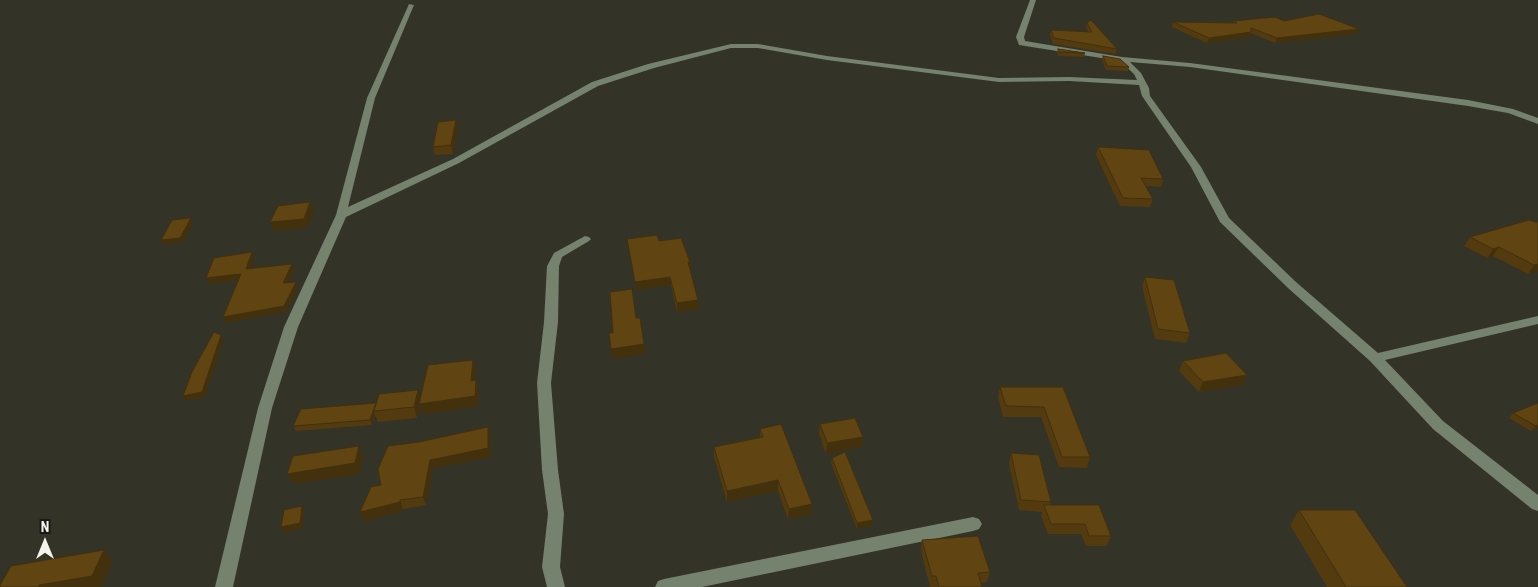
<!DOCTYPE html>
<style>
body{margin:0}
#map{position:relative;width:1538px;height:587px;overflow:hidden;background:#333327;font-family:"Roboto Condensed",sans-serif}
canvas{display:block}
.north{position:absolute;left:20px;top:517px;width:50px;height:50px;-webkit-text-stroke:4px #1a1a15;paint-order:stroke;rotate:0deg;font-size:14px;font-weight:700;line-height:20px;text-align:center;color:#f4f3ec}
.north::after{content:'';display:block;margin:auto;width:18px;height:22px;background:#f4f3ec;clip-path:polygon(50% 0,100% 100%,50% 72%,0 100%)}
</style>
<div id="map">
<canvas width="1538" height="587"></canvas>
<div class="north">N</div>
</div>
<script>
const context = document.querySelector('canvas').getContext('2d');
context.lineJoin = 'round';
const shape = rows => new Path2D(rows.map(r => 'M' + r).join(''));
function fillPath(path, color) { context.fillStyle = color; context.fill(path, 'evenodd'); }
function trace(path, color, width, dash) { context.strokeStyle = color; context.lineWidth = width; context.lineCap = dash ? 'butt' : 'round'; context.setLineDash(dash || []); context.stroke(path); }
fillPath(shape([
 [1030,0,1036,0,1024,37,1025,41,1122,57,1190,63,1468,100,1513,109,1538,118,1538,124,1508,113,1468,106,1190,67,1130,62,1141,73,1149,88,1150,96,1201,167,1229,218,1296,282,1378,353,1538,316,1538,324,1385,360,1443,421,1538,495,1538,511,1532,509,1433,429,1370,361,1288,288,1220,222,1191,167,1142,96,1139,85,1069,81,999,82,827,60,758,48,731,48,654,68,598,86,459,163,346,217,298,327,272,408,233,587,215,587,258,408,284,327,336,215,367,98,409,4,414,5,375,98,348,207,453,159,592,82,648,64,731,44,758,44,827,56,999,78,1069,77,1137,80,1134,74,1120,61,1019,45,1016,37,1030,0],
 [585,236,589,237,591,239,589,241,562,257,559,266,558,322,551,383,558,470,564,514,560,567,565,587,547,587,542,567,548,514,542,470,537,383,544,322,547,266,554,253,585,236],
 [973,517,979,519,982,524,979,529,973,531,702,587,655,587,658,581,664,579,973,517]
]), '#75826d');
fillPath(shape([
 [1234,21,1284,21,1357,34,1275,43,1251,33,1250,37,1207,43,1172,27,1173,22,1233,23],
 [1087,23,1117,49,1116,54,1053,44,1050,35,1051,30,1088,32,1086,28],
 [1058,49,1085,53,1084,57,1058,56,1057,53],
 [1103,56,1129,67,1128,71,1106,70,1102,60],
 [458,128,453,154,435,155,433,147],
 [1098,147,1163,179,1161,187,1146,186,1153,199,1150,207,1120,206,1096,155],
 [1538,222,1538,271,1528,274,1493,256,1487,258,1464,246,1470,237],
 [627,239,659,241,690,262,691,270,690,271,699,309,677,312,671,285,636,290],
 [1145,277,1190,333,1186,343,1155,339,1142,286],
 [473,360,476,370,475,380,476,380,479,390,478,406,423,414,420,406,417,418,378,422,375,415,372,425,296,431,293,426,421,398],
 [1183,361,1247,375,1243,385,1199,392,1179,371],
 [1000,387,1063,387,1090,457,1087,468,1059,467,1041,417,1003,417,998,397],
 [1513,413,1538,428,1531,431,1509,418],
 [820,424,863,437,862,447,826,454,819,434],
 [488,427,490,436,491,457,433,468,426,505,403,509,403,511,364,521,360,512,419,442],
 [760,429,812,504,812,514,788,519,778,491,727,502,714,457,714,447,760,437],
 [1011,453,1051,502,1050,505,1111,536,1107,546,1086,546,1081,534,1048,534,1041,516,1042,512,1019,510,1009,464],
 [832,458,873,520,872,526,857,529,831,463],
 [1299,510,1407,587,1327,587,1290,525],
 [922,540,990,572,987,582,981,583,982,587,930,587,921,551]
]), '#533b0f');
fillPath(shape([
 [1359,29,1357,34,1275,43,1277,38],
 [1251,32,1250,37,1207,43,1209,38],
 [456,120,458,128,453,154,451,145],
 [310,202,314,211,307,228,274,231,270,222],
 [191,218,193,223,183,242,164,245,161,240],
 [1499,247,1493,256,1487,258,1493,249],
 [252,252,254,258,249,275,246,269],
 [688,262,690,262,691,270,688,271],
 [292,264,294,270,286,289,283,283],
 [1538,264,1538,271,1528,274,1534,265],
 [241,274,244,280,209,284,206,278],
 [670,277,671,285,636,290,635,282],
 [296,282,298,288,286,312,226,323,223,317],
 [698,300,699,309,677,312,677,303],
 [221,335,223,341,205,397,186,401,183,396],
 [644,344,646,354,612,359,611,349],
 [473,360,476,370,474,391,471,381],
 [1247,375,1243,385,1199,392,1203,382],
 [476,380,479,390,478,406,423,414,420,406,417,418,414,407,418,390,422,400],
 [376,403,378,408,374,411,375,415,372,425,370,420],
 [1538,425,1538,428,1531,431,1536,426],
 [488,427,490,436,491,457,433,468,426,505,423,497,430,460],
 [863,437,862,447,826,454,827,443],
 [359,446,363,456,360,474,293,484,287,474],
 [778,480,778,491,727,502,727,491],
 [400,500,403,509,403,511,364,521,360,512],
 [812,504,812,514,788,519,789,509],
 [302,506,305,511,302,528,284,533,281,527],
 [873,520,872,526,857,529,857,523],
 [104,550,113,561,101,587,39,587,39,585]
]), '#43300d');
const building = shape([
 [1319,14,1359,29,1277,38,1251,28,1251,32,1209,38,1173,22,1237,23,1234,21,1275,17,1284,21,1319,14],
 [1091,20,1117,49,1054,38,1051,30,1092,32,1087,23,1091,20],
 [1058,49,1085,53,1059,52,1058,49],
 [1103,56,1120,59,1129,67,1107,66,1103,56],
 [456,120,451,145,433,147,438,122,456,120],
 [1098,147,1149,150,1163,179,1141,178,1153,199,1123,198,1098,147],
 [310,202,304,219,270,222,278,206,310,202],
 [191,218,180,238,161,240,172,220,191,218],
 [1529,220,1535,222,1538,222,1538,264,1534,265,1499,247,1493,249,1470,237,1529,220],
 [657,235,659,241,681,238,690,262,688,262,698,300,677,303,670,277,635,282,627,239,657,235],
 [252,252,246,269,292,264,283,283,296,282,284,306,223,317,241,274,206,278,214,258,252,252],
 [1145,277,1174,280,1190,333,1158,329,1145,277],
 [632,289,636,318,640,318,644,344,611,349,609,333,613,333,610,292,632,289],
 [214,332,221,335,202,392,183,396,192,372,214,332],
 [1226,353,1247,375,1203,382,1183,361,1226,353],
 [473,360,471,381,476,380,475,396,419,404,428,365,473,360],
 [1000,387,1063,387,1090,457,1062,457,1044,407,1006,406,1000,387],
 [418,390,414,407,374,411,379,394,418,390],
 [376,403,370,420,293,426,301,409,376,403],
 [1538,403,1538,425,1536,426,1513,413,1538,403],
 [855,418,863,437,827,443,820,424,855,418],
 [781,424,812,504,789,509,778,480,727,491,714,447,763,437,760,429,781,424],
 [488,427,488,448,430,460,423,497,400,500,400,502,360,512,371,487,381,485,378,469,388,446,419,442,488,427],
 [359,446,355,463,287,474,293,456,359,446],
 [845,452,873,520,857,523,832,458,845,452],
 [1011,453,1039,455,1051,502,1021,500,1011,453],
 [1044,505,1099,505,1111,536,1089,536,1085,524,1051,524,1044,505],
 [302,506,300,523,281,527,284,510,302,506],
 [1299,510,1355,510,1407,587,1346,587,1299,510],
 [978,536,990,572,978,573,982,587,939,587,936,576,932,576,922,540,978,536],
 [104,550,92,576,39,585,39,587,0,587,0,585,11,566,104,550]
]);
fillPath(building, '#604512');
trace(building, '#43300d', 1);
</script>
